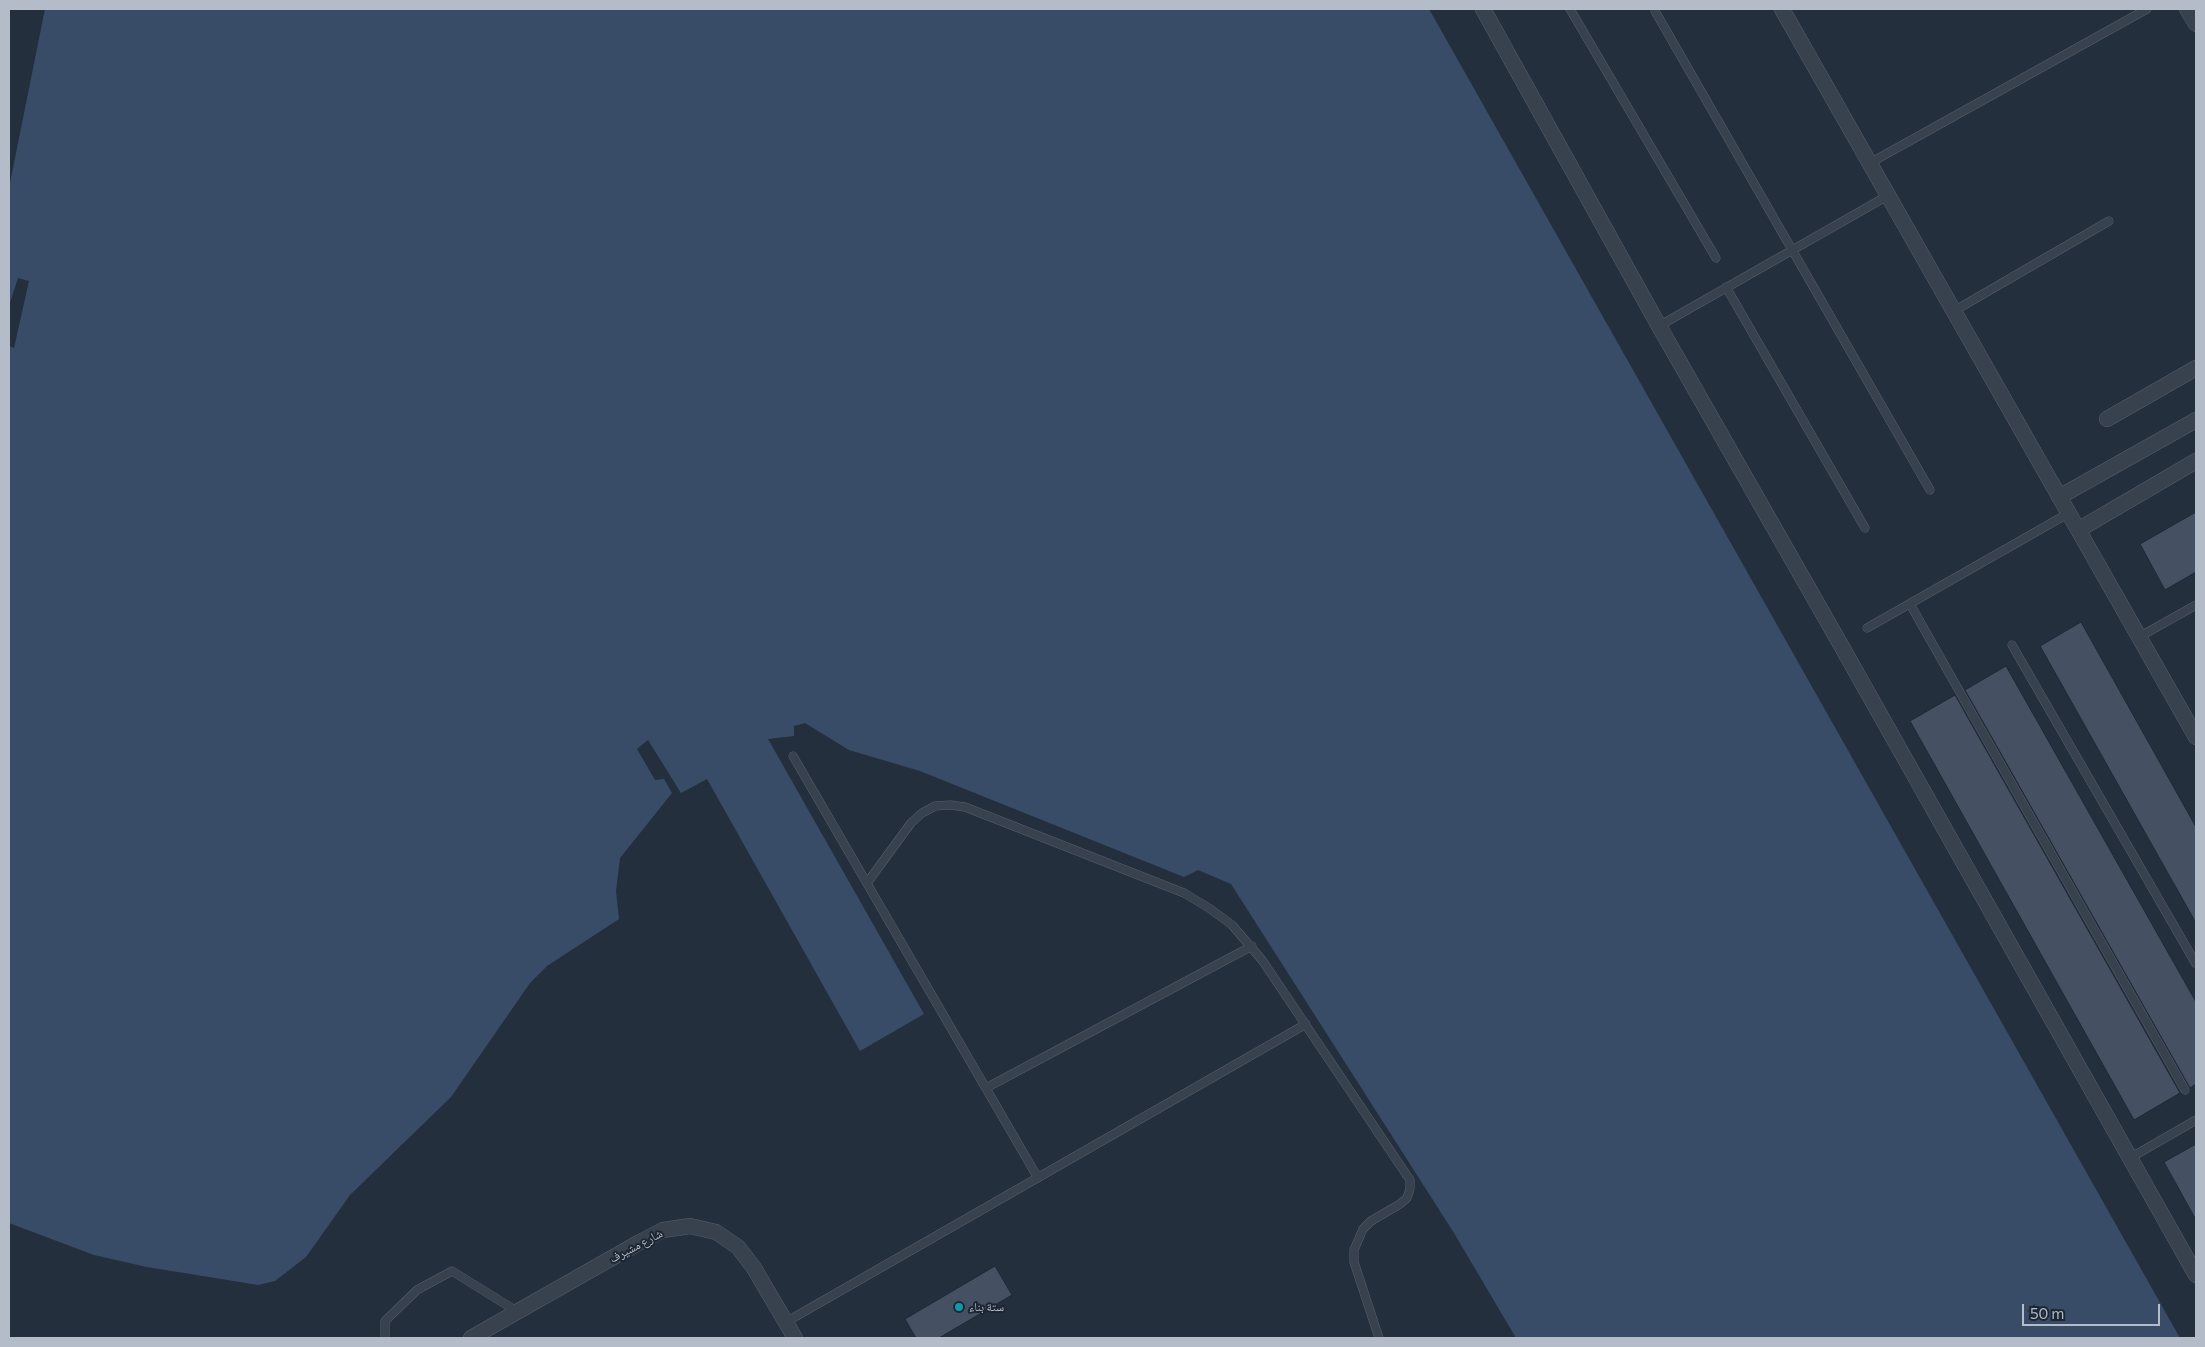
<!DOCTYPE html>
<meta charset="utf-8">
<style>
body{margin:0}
#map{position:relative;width:2205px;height:1347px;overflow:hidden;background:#242f3e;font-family:Commissioner,sans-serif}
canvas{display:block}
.frame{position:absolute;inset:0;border:10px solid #b4bcc9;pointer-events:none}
.scale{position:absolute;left:2022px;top:1304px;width:138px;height:22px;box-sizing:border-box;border:2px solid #b4bcc9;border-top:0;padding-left:6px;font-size:15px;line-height:18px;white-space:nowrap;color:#b4bcc9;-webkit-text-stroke:4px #1d2633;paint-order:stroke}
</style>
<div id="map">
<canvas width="2205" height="1347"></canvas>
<div class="frame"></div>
<div class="scale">50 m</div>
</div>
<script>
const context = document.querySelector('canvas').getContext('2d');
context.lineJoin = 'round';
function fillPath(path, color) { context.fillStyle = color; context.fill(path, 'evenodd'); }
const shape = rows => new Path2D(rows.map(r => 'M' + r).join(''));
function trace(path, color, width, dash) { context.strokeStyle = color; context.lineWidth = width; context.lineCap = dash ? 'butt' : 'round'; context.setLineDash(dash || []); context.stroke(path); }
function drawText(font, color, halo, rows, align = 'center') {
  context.font = font + ' Commissioner,"Noto Naskh Arabic",sans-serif'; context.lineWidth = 4; context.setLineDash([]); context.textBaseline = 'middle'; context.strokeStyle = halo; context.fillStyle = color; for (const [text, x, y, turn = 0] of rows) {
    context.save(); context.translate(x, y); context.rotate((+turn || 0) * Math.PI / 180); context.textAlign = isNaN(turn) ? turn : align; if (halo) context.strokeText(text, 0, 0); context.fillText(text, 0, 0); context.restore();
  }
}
fillPath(shape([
 [45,9,1429,9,2180,1338,1516,1338,1454,1233,1231,884,1198,870,1184,877,920,771,849,750,805,723,794,726,794,736,768,739,924,1014,860,1051,707,779,681,793,648,740,637,749,655,780,664,779,672,793,620,858,616,891,619,919,547,966,530,983,451,1097,350,1195,306,1257,275,1281,258,1285,147,1267,94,1255,9,1223,9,346,14,348,29,281,18,278,9,306,9,188]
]), '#394c67');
const building = shape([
 [2196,512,2196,572,2165,590,2140,544,2196,512],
 [2081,622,2196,827,2196,923,2040,646,2081,622],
 [2006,666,2196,1002,2196,1084,2190,1088,1965,690,2006,666],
 [1955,695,2180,1093,2134,1120,1910,721,1955,695],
 [2196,1144,2196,1220,2164,1162,2196,1144],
 [995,1266,1012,1295,939,1338,916,1338,905,1319,995,1266]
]);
fillPath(building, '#455162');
trace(building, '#1f2835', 1);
const lane = shape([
 [1570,9,1716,258],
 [1655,11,1930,490],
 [1870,163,2147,9],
 [1726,287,1865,528],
 [1954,311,2109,221],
 [1659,326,1889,195],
 [1910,604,2185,1090],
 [1867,628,2069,513],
 [2139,637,2196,605],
 [2012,645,2196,964],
 [793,756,1038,1178],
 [867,883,911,823,922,813,935,806,950,805,965,807,1184,893,1209,908,1232,925,1262,960,1410,1180,1410,1189,1407,1198,1400,1204,1371,1221,1363,1229,1354,1250,1354,1262,1379,1338],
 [986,1088,1252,946],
 [2130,1158,2196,1120],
 [786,1322,1306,1024],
 [385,1338,385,1321,417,1290,452,1271,518,1312]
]);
const street = shape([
 [1483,9,1659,326,1842,647,2196,1275],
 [1782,9,2196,737],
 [2187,9,2196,24],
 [2107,419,2196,368],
 [2059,497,2196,420],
 [2078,530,2196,461],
 [471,1338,640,1242,663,1230,690,1226,716,1232,738,1247,754,1268,795,1338]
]);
trace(lane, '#565f6c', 9);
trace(street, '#565f6c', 16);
trace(lane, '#38414e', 8);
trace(street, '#38414e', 15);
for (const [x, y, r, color] of [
 [959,1307,5,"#0f9aa8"]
]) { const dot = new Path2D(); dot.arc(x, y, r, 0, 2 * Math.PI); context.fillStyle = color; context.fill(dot); trace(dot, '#1d2633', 2); }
drawText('12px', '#b4bcc9', '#1d2633', [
 ["شارع مشيرف",636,1246,-28]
]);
drawText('12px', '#b4bcc9', '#1d2633', [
 ["ستة بناء",969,1307]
], 'left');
</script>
